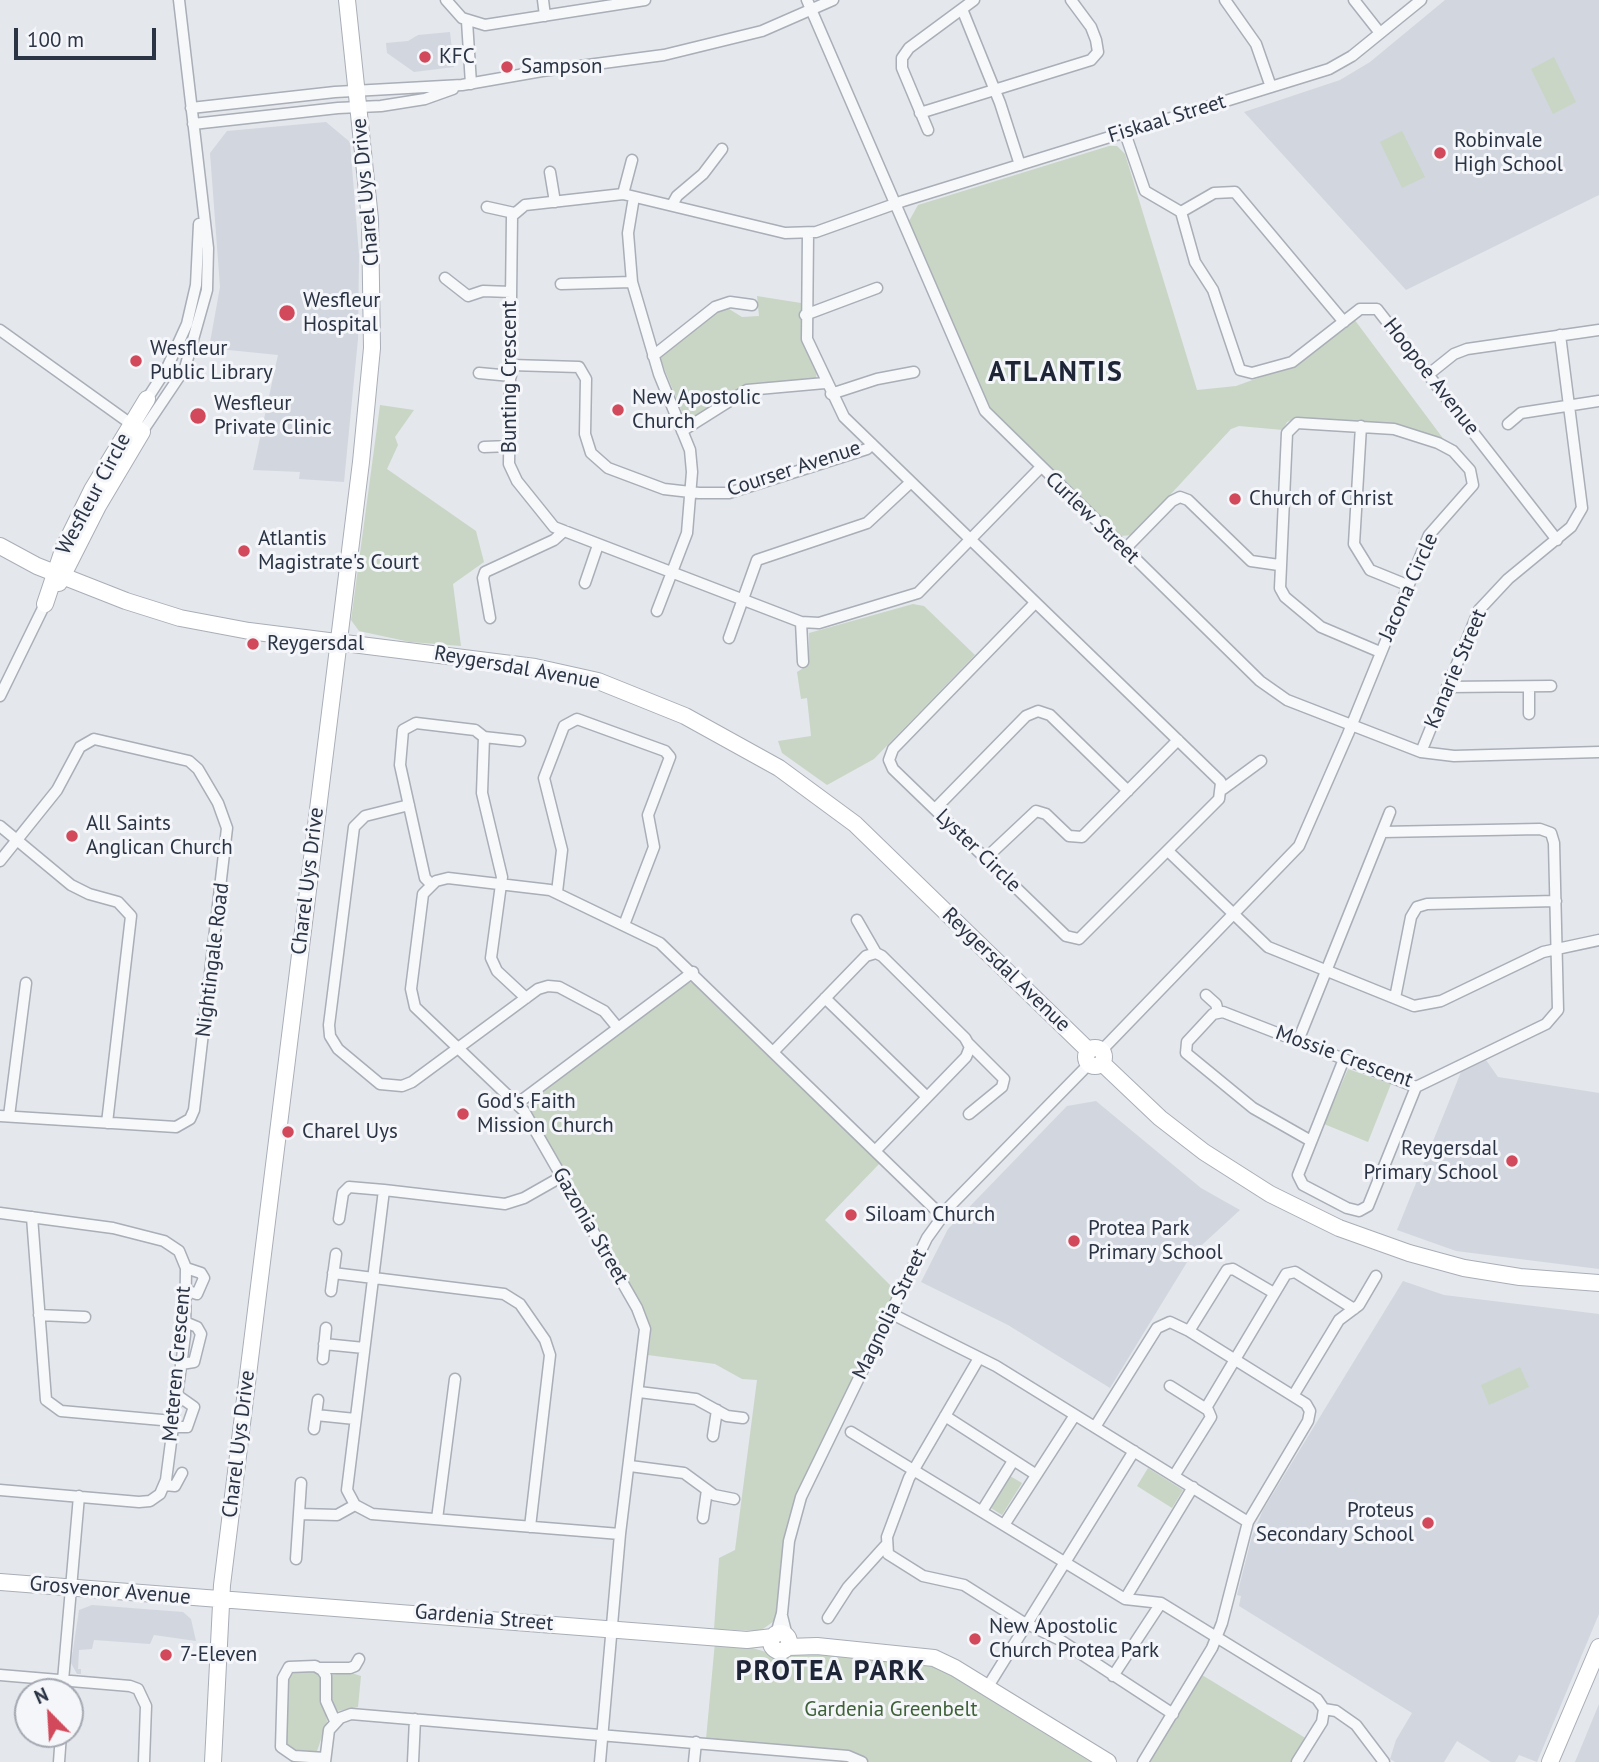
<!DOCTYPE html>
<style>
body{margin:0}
#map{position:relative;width:1599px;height:1762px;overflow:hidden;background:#e4e7ec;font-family:"PT Sans",sans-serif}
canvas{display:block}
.north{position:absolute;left:14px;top:1678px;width:70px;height:70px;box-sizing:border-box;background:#f4f6f9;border:2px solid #a4a8b1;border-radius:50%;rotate:336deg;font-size:19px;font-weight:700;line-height:28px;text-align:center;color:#2b3445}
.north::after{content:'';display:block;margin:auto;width:24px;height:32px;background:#d1495b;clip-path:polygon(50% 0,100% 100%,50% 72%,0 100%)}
.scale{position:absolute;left:14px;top:28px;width:142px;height:32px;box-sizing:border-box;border:4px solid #2b3445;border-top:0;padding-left:9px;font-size:21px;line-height:24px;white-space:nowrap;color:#2b3445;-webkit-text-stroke:5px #f4f6f9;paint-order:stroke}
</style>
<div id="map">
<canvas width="1599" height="1762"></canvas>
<div class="north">N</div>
<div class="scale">100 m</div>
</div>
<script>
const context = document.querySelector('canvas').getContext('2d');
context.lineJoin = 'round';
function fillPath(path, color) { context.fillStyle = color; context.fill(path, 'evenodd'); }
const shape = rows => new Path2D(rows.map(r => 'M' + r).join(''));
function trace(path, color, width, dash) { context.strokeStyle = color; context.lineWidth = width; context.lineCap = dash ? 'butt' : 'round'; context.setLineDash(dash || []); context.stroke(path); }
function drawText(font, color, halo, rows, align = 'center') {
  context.font = font + ' "PT Sans",sans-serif'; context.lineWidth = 6; context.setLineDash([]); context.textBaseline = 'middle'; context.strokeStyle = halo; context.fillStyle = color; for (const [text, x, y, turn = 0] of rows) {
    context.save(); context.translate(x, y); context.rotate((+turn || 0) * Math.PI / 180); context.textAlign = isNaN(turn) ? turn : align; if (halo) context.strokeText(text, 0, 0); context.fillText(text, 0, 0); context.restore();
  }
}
fillPath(shape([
 [1445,0,1599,0,1599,195,1406,290,1244,112,1340,80,1370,62],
 [450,32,454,67,414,72,387,53,386,43,408,41,418,35],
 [326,122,350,142,359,255,358,339,344,482,299,479,300,472,253,470,278,355,209,348,220,287,210,153,227,131],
 [1486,1060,1498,1077,1599,1093,1599,1269,1456,1251,1397,1230,1461,1072],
 [1096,1101,1201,1188,1240,1210,1192,1254,1110,1388,1008,1325,921,1282,948,1229,1067,1106],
 [1403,1281,1444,1295,1599,1314,1599,1614,1537,1762,1519,1755,1515,1762,1491,1762,1457,1741,1444,1762,1395,1762,1390,1759,1396,1740,1412,1713,1239,1606,1241,1596,1237,1595,1252,1536,1263,1510],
 [92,1605,183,1612,191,1619,196,1641,154,1635,150,1644,94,1640,92,1649,79,1650,78,1669,81,1669,81,1674,77,1674,71,1663,79,1610],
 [1599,1704,1599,1762,1575,1762]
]), '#d2d6de');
fillPath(shape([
 [1554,57,1576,102,1553,114,1531,69],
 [1402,131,1425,177,1402,188,1380,142],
 [1109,146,1117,146,1125,154,1197,390,1236,386,1291,366,1311,355,1354,319,1445,441,1395,424,1296,418,1287,422,1283,430,1239,426,1231,429,1133,535,1120,536,988,405,909,221,918,205],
 [757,296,801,303,802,339,817,371,816,378,812,381,751,383,686,422,659,356,716,310,726,307,742,317,759,316],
 [380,405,414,410,395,437,398,445,387,469,476,531,484,562,453,584,461,646,410,642,359,631,351,620],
 [913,604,924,606,975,655,874,759,827,785,782,753,778,741,811,736,807,698,801,699,797,672,805,667,809,656,809,633],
 [693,982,881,1162,825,1220,895,1290,796,1497,784,1545,777,1619,760,1631,714,1629,719,1558,735,1550,757,1380,742,1379,715,1364,648,1355,651,1334,646,1314,529,1111,533,1097,686,983],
 [1348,1069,1391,1084,1368,1142,1324,1124],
 [1520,1367,1529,1387,1489,1405,1481,1385],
 [1148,1468,1183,1490,1172,1508,1137,1486],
 [1010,1476,1022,1483,1002,1515,991,1508],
 [715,1642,742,1645,780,1656,820,1651,933,1664,1098,1762,868,1762,856,1753,845,1750,706,1739],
 [315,1670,321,1674,327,1722,317,1751,292,1753,284,1742,287,1678,289,1672],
 [348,1672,361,1676,358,1707,338,1711,331,1706,331,1675],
 [1202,1675,1307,1739,1293,1762,1149,1762]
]), '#c9d6c5');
const street = shape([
 [446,0,462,18,485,25,645,0],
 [543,0,545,16],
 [807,0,985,411,1260,681,1287,700,1421,752,1454,756,1599,752],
 [1225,0,1256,44,1271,87],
 [1354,0,1380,33],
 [962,9,1000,103,1020,165],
 [467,21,471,84],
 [191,108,335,92,462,85,542,71,664,55,762,31,833,0],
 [920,113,1091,60,1098,52,1096,40,1091,27,1071,0],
 [193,124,338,108,381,106,425,99,453,89],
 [928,130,902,68,902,58,909,48,974,0],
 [1125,133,1145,191,1181,212],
 [550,172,555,202],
 [623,194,632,160],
 [634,197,628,233,632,282,659,374,690,450,692,472,687,533,657,611],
 [672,205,677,196,703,174,722,149],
 [487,207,514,213],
 [1181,212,1195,262,1213,290,1240,370,1252,373,1292,362,1360,309,1377,309,1557,540],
 [1181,212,1214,193,1235,192,1344,322],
 [808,233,807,339,844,417,1220,781,1221,783,1219,799,1079,939,1066,936,893,769,889,760,893,749,1035,603],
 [445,278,468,296,483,291,511,292],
 [561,284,632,282],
 [805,315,877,288],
 [0,330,131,424],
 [653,356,715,307,730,302,752,305],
 [511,365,579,367,586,379,585,434,591,453,608,468,664,489,699,493,729,493,867,449,872,444],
 [479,373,511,376],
 [1429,374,1454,354,1467,349,1599,330],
 [831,394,877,379,914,372],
 [147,399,167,368,187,324,196,285,199,224],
 [1508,424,1521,413,1599,401],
 [1361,426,1354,544,1370,570,1407,585],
 [682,431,747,390,825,383],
 [142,432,185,368,207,290,208,248,179,0],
 [484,447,510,446],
 [1040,468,918,593,819,623,801,622,554,527,517,481,509,464,512,216,525,205,623,194,785,233,816,232,903,201,1329,69,1352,56,1421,0],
 [1125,549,1172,501,1180,497,1188,500,1251,561,1279,565],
 [585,583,598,545],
 [490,618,483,578,485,572,554,540,564,531],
 [801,622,803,662],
 [729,638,757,560,867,523,911,482],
 [1447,687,1551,686],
 [1529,687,1529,714],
 [0,696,45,604],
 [484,737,482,793,502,877,491,958,497,971,526,998],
 [1421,752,1479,610,1508,579,1571,527,1582,508,1560,335],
 [1223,789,1261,761],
 [409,805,365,816,354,827,329,1025,330,1036,338,1049,380,1084,402,1086,412,1082,538,989,548,986,559,987,604,1011,618,1028],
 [935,809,1026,716,1038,711,1050,715,1128,791],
 [0,826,71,885,89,894,118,902,131,916,107,1123],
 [1168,851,1268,947,1414,1006,1441,1001,1543,952,1599,940],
 [986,858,1036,811,1046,814,1069,836,1082,837,1178,740],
 [0,861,57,790,80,747,94,739,189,761,198,769,218,803,227,828,194,1110,190,1119,176,1127,0,1116],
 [431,884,425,878,400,765,403,730,416,723,475,730,484,737,520,741],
 [557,892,562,850,544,778,564,726,577,719,665,751,670,757,648,815,654,847,624,925],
 [857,920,876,953],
 [1206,995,1216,1004,1218,1012],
 [825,998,927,1097],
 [1395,998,1411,917,1417,907,1427,904,1556,901],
 [1298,1041,1390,812],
 [969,1044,1004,1079,1002,1087,969,1114],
 [1102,1050,1299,846,1348,734,1429,535,1473,485,1470,470,1453,451,1438,443,1394,429,1297,423,1287,433,1280,588,1285,597,1321,627,1380,652],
 [774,1051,866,956,876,953,882,956,965,1038,970,1047,966,1057,876,1150],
 [1344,1059,1298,1175,1303,1185,1347,1208,1359,1211,1368,1206,1416,1087],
 [518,1103,693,972],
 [9,1116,26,983],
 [1311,1141,1253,1108,1186,1053,1187,1042,1213,1014,1223,1012,1416,1087,1546,1024,1558,1010,1554,843,1551,833,1540,829,1382,832],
 [561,1177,524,1198,505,1204,384,1190,347,1490,355,1505,372,1514,620,1534],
 [0,1213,113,1228,164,1241,179,1251,186,1268,185,1335,166,1480,160,1494,150,1501,139,1502,0,1490],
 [32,1217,46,1400,61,1411,173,1421],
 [339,1219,343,1193,349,1187,384,1190],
 [333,1273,504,1294,520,1304,545,1340,550,1355,530,1527],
 [185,1290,197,1294,204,1278,201,1273,186,1268],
 [331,1291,336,1254],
 [890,1313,996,1366,1248,1522,1222,1623,1212,1648,1143,1762],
 [39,1315,85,1317],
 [1189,1331,1227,1270,1233,1269,1274,1293],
 [324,1344,364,1348],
 [979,1358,909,1478,887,1537,888,1554,923,1576,964,1585,1021,1621,1060,1640,1173,1714],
 [323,1359,326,1328],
 [181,1364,194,1362,201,1334,197,1327,185,1322],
 [1170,1386,1208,1410,1211,1417,1174,1476],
 [639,1392,696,1399,727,1416,743,1418],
 [1293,1396,1339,1320,1359,1305,1376,1276],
 [1206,1408,1286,1274,1295,1272,1354,1309],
 [316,1415,355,1419],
 [945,1416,1035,1474],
 [173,1427,187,1427,194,1407,177,1395],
 [1095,1427,1157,1328,1170,1322,1189,1331,1306,1404,1310,1411,1308,1421,1248,1522],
 [314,1429,318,1400],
 [851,1432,1125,1599,1161,1603,1317,1699,1324,1709],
 [713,1436,717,1410],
 [630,1466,684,1473,714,1495,734,1499],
 [165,1485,175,1486,182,1473],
 [982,1511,1013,1461],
 [299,1514,337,1515,355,1505],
 [703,1518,707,1490],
 [437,1519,455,1379],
 [1004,1525,1075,1415],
 [296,1559,301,1483],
 [1125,1599,1193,1487],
 [782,1616,787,1636],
 [828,1618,848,1587,885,1546],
 [776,1634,782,1613,789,1541,801,1497,927,1238,950,1206,1089,1064],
 [320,1668,350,1668,355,1666,359,1659],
 [0,1675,130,1686,138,1689,146,1706,144,1762],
 [1113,1676,1161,1603],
 [987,1688,1134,1451],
 [62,1692,79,1496],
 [1324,1709,1336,1711,1356,1725,1384,1762],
 [325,1758,294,1756,281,1747,283,1678,289,1667,315,1666,322,1670,326,1676,326,1701,335,1721],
 [59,1762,61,1734],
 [325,1762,329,1730,340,1718,351,1714,848,1756,862,1762],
 [413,1762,415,1719],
 [600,1762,620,1534,645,1329,637,1308,524,1111,415,1007,411,989,423,894,436,881,448,878,550,890,660,943,942,1216],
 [694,1762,696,1742],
 [1297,1762,1322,1722,1324,1709]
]);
const secondary = shape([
 [0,546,37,566,126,601,180,618,249,631,535,667,598,681,685,716,779,768,855,824,1089,1051],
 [59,583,98,506,142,432,131,424],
 [45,604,64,547,92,490,147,399],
 '1086 1057a9 9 0 1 1 18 0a9 9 0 1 1-18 0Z',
 [1102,1063,1160,1118,1204,1152,1270,1194,1339,1228,1409,1253,1464,1268,1520,1277,1599,1283],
 [0,1582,747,1640,773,1637],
 '771 1642a9 9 0 1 1 18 0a9 9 0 1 1-18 0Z',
 [788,1647,817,1646,934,1658,955,1668,1108,1762],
 [213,1762,222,1585,361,462,372,348,370,219,347,0],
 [1550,1762,1599,1647]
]);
trace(street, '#a9aeb7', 13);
trace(secondary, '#a9aeb7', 18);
trace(street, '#f7f8fa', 10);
trace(secondary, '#fff', 16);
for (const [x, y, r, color] of [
 [425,57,7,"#d1495b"],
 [507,67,7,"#d1495b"],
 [1440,153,7,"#d1495b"],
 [287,313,9,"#d1495b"],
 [136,361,7,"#d1495b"],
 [618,410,7,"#d1495b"],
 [198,416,9,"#d1495b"],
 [1235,499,7,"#d1495b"],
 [244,551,7,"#d1495b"],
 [253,644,7,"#d1495b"],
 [72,836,7,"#d1495b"],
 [463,1114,7,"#d1495b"],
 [288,1132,7,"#d1495b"],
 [1512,1161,7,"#d1495b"],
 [851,1215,7,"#d1495b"],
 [1074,1241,7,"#d1495b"],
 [1428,1523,7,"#d1495b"],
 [975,1639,7,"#d1495b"],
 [166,1655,7,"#d1495b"]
]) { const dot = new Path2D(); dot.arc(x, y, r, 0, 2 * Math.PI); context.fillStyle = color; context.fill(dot); trace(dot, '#f4f6f9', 2.5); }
drawText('21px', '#2b3445', '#f4f6f9', [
 ["KFC",439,57],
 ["Sampson",521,67],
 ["Robinvale",1454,141],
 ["High School",1454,165],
 ["Wesfleur",303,301],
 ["Hospital",303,325],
 ["Wesfleur",150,349],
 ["Public Library",150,373],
 ["New Apostolic",632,398],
 ["Church",632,422],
 ["Wesfleur",214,404],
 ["Private Clinic",214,428],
 ["Church of Christ",1249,499],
 ["Atlantis",258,539],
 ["Magistrate's Court",258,563],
 ["Reygersdal",267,644],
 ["All Saints",86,824],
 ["Anglican Church",86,848],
 ["God's Faith",477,1102],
 ["Mission Church",477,1126],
 ["Charel Uys",302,1132],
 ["Reygersdal",1498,1149,"right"],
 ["Primary School",1498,1173,"right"],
 ["Siloam Church",865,1215],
 ["Protea Park",1088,1229],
 ["Primary School",1088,1253],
 ["Proteus",1414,1511,"right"],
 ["Secondary School",1414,1535,"right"],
 ["New Apostolic",989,1627],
 ["Church Protea Park",989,1651],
 ["7-Eleven",180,1655]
], 'left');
drawText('21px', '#2b3445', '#f4f6f9', [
 ["Fiskaal Street",1167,119,-17],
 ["Charel Uys Drive",366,192,-95],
 ["Bunting Crescent",510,377,-90],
 ["Hoopoe Avenue",1431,377,52],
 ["Courser Avenue",794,469,-18],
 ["Wesfleur Circle",94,494,-62],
 ["Curlew Street",1092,518,44],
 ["Jacona Circle",1409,587,-66],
 ["Reygersdal Avenue",517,668,10],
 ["Kanarie Street",1456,669,-67],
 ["Lyster Circle",978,851,44],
 ["Charel Uys Drive",308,881,-83],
 ["Nightingale Road",213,960,-83],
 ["Reygersdal Avenue",1006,970,44],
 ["Mossie Crescent",1344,1057,20],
 ["Gazonia Street",590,1226,60],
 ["Magnolia Street",890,1314,-64],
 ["Meteren Crescent",177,1364,-85],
 ["Charel Uys Drive",239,1444,-83],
 ["Grosvenor Avenue",110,1591,5],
 ["Gardenia Street",484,1618,5]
]);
drawText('21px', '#3f6138', '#f4f6f9', [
 ["Gardenia Greenbelt",891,1710]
]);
context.letterSpacing = '2px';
drawText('bold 28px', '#1d2536', '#f4f6f9', [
 ["ATLANTIS",1056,373],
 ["PROTEA PARK",831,1672]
]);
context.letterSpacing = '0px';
</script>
